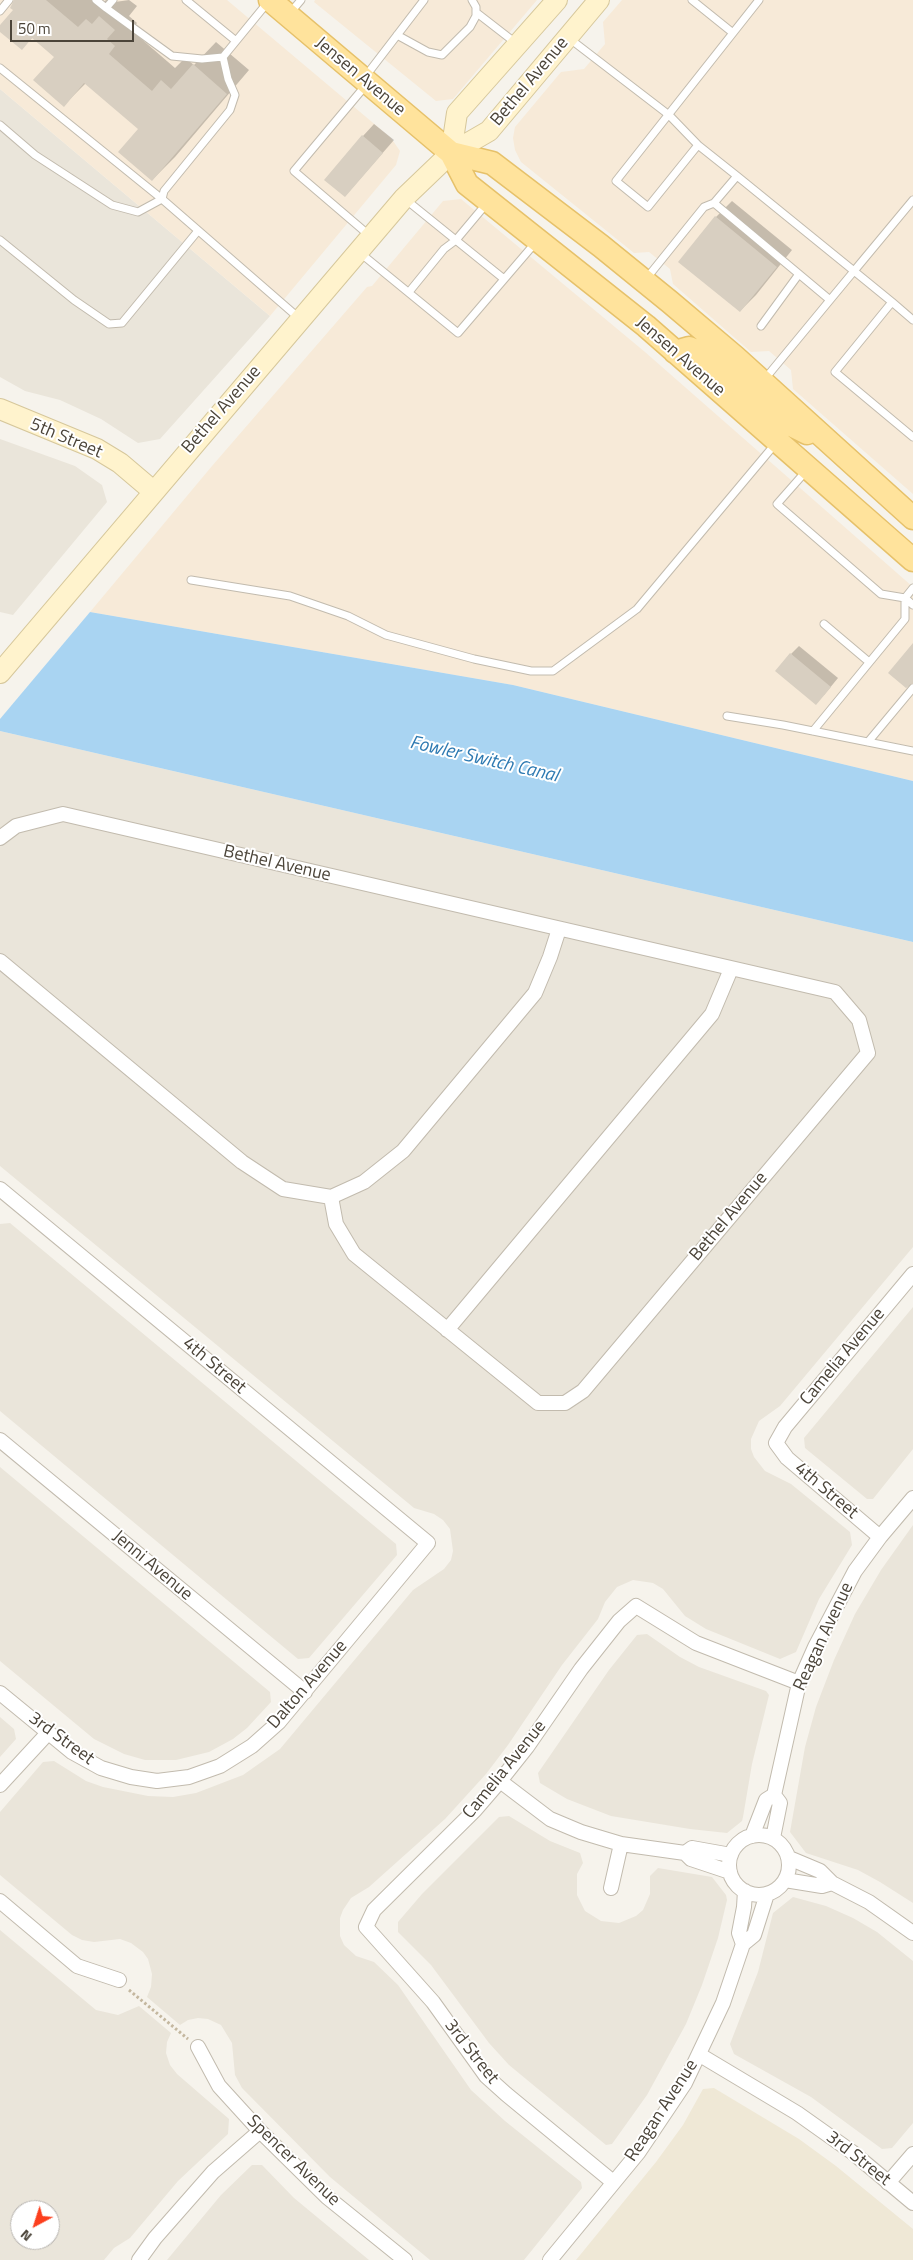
<!DOCTYPE html>
<style>
body{margin:0}
#map{position:relative;width:913px;height:2260px;overflow:hidden;background:#f6f3ec;font-family:"Titillium Web",sans-serif}
canvas{display:block}
.north{position:absolute;left:10px;top:2200px;width:50px;height:50px;box-sizing:border-box;background:#fff;border:1px solid #b7b4b0;border-radius:50%;rotate:220deg;font-size:14px;font-weight:700;line-height:20px;text-align:center;color:#4b4439}
.north::after{content:'';display:block;margin:auto;width:18px;height:22px;background:#fc3f1d;clip-path:polygon(50% 0,100% 100%,50% 72%,0 100%)}
.scale{position:absolute;left:10px;top:20px;width:124px;height:22px;box-sizing:border-box;border:2px solid #4b4439;border-top:0;padding-left:6px;font-size:15px;line-height:18px;white-space:nowrap;color:#4b4439;-webkit-text-stroke:4px #fff;paint-order:stroke}
</style>
<div id="map">
<canvas width="913" height="2260"></canvas>
<div class="north">N</div>
<div class="scale">50 m</div>
</div>
<script>
const context = document.querySelector('canvas').getContext('2d');
context.lineJoin = 'round';
function fillPath(path, color) { context.fillStyle = color; context.fill(path, 'evenodd'); }
const shape = rows => new Path2D(rows.map(r => 'M' + r).join(''));
function trace(path, color, width, dash) { context.strokeStyle = color; context.lineWidth = width; context.lineCap = dash ? 'butt' : 'round'; context.setLineDash(dash || []); context.stroke(path); }
function drawText(font, color, halo, rows, align = 'center') {
  context.font = font + ' "Titillium Web",sans-serif'; context.lineWidth = 4; context.setLineDash([]); context.textBaseline = 'middle'; context.strokeStyle = halo; context.fillStyle = color; for (const [text, x, y, turn = 0] of rows) {
    context.save(); context.translate(x, y); context.rotate((+turn || 0) * Math.PI / 180); context.textAlign = isNaN(turn) ? turn : align; if (halo) context.strokeText(text, 0, 0); context.fillText(text, 0, 0); context.restore();
  }
}
fillPath(shape([
 [0,89,270,316,160,439,138,443,101,419,60,400,25,391,0,377],
 [0,439,75,466,102,485,107,502,13,615,0,612],
 [0,731,913,942,913,1247,780,1406,759,1421,751,1439,751,1449,754,1457,765,1471,791,1484,850,1532,852,1545,819,1599,796,1652,780,1659,706,1629,685,1616,663,1589,653,1583,633,1580,617,1587,605,1602,598,1619,562,1665,508,1745,486,1774,445,1819,369,1887,351,1898,343,1910,340,1918,340,1936,344,1945,356,1956,374,1962,398,1985,471,2090,505,2121,581,2182,582,2188,524,2260,430,2260,330,2177,242,2088,235,2075,232,2043,221,2025,208,2019,198,2018,188,2020,180,2025,147,1997,151,1987,152,1974,148,1959,143,1952,131,1943,120,1939,94,1942,82,1940,72,1935,0,1875,0,1812,43,1762,54,1761,86,1781,103,1787,148,1796,173,1797,196,1793,243,1775,280,1749,413,1590,444,1569,451,1560,453,1551,450,1529,443,1520,434,1514,414,1508,408,1503,0,1166],
 [10,1223,396,1544,397,1555,309,1658,298,1659,0,1411,0,1224],
 [913,1307,913,1449,873,1499,867,1499,805,1448,804,1438],
 [0,1467,270,1692,271,1702,247,1728,233,1739,209,1752,176,1760,145,1760,124,1754,94,1739,0,1661],
 [913,1525,913,1903,880,1882,858,1870,806,1853,790,1832,805,1747,816,1707,834,1660,855,1614,881,1570],
 [647,1634,680,1657,699,1667,766,1691,769,1695,752,1764,743,1817,742,1821,727,1833,690,1829,611,1816,567,1799,540,1783,538,1773,609,1670,637,1635],
 [0,1717,14,1729,16,1739,0,1757],
 [509,1816,550,1841,580,1853,583,1863,577,1874,577,1895,585,1911,601,1921,619,1923,636,1916,643,1910,650,1894,650,1876,658,1868,712,1877,726,1895,727,1900,718,1938,702,1985,686,2024,647,2095,612,2144,606,2145,509,2065,489,2043,431,1965,398,1932,398,1922,422,1894,499,1817],
 [793,1897,826,1906,853,1918,877,1932,913,1961,913,2123,892,2148,882,2149,811,2097,734,2054,730,2044,758,1972,773,1913],
 [0,1930,96,2010,118,2015,139,2006,171,2033,167,2042,166,2053,170,2065,177,2074,229,2119,228,2134,178,2181,130,2238,114,2248,104,2260,0,2260],
 [20,2210,50,2210,50,2240,20,2240],
 [252,2165,262,2165,294,2198,369,2260,167,2260,221,2195]
]), '#eae5da');
fillPath(shape([
 [0,0,227,0,391,138,400,151,396,165,270,316,0,89],
 [315,0,537,0,453,99,436,101,314,2],
 [622,0,913,0,913,494,793,389,791,370,769,351,751,352,673,284,670,269,649,252,634,253,521,162,515,150,513,138,515,127,561,72,584,69,605,44,603,22],
 [461,199,645,352,913,587,913,781,513,685,90,612,212,466,367,287,372,286,443,201]
]), '#f7ead8');
fillPath(shape([
 [714,2088,799,2139,836,2166,913,2229,913,2260,576,2260,656,2162,683,2125,703,2089]
]), '#efe8d6');
fillPath(shape([
 [90,612,513,685,913,781,913,942,0,731,0,719]
]), '#a9d4f2');
fillPath(shape([
 [17,0,96,0,101,5,106,0,115,2,129,0,137,6,129,16,137,23,131,30,175,68,185,58,194,65,216,42,249,70,175,157,152,180,140,129,86,83,64,105,55,56,33,37,22,48,0,30,0,27,14,10],
 [374,124,394,140,345,196,363,136],
 [732,201,792,250,756,295,740,311,680,262,716,217],
 [799,646,838,678,824,695,791,654]
]), '#0003');
fillPath(shape([
 [14,0,46,0,78,27,86,19,92,24,99,16,115,30,107,39,115,46,109,54,152,91,161,80,171,89,193,64,227,94,152,181,118,152,138,129,84,83,64,107,33,80,54,57,32,38,22,50,0,32,0,25,13,10,10,8],
 [362,135,383,153,345,197,324,180],
 [715,216,777,267,740,312,678,262],
 [913,643,913,683,906,688,888,673],
 [790,653,831,687,816,705,775,671]
]), '#d8cfc1');
const lane = shape([
 [96,0,106,8],
 [113,0,106,8,172,56,202,59,223,57],
 [186,0,236,41],
 [692,0,733,33],
 [759,0,616,181,648,207,698,145,737,176,714,203,830,300,854,271,892,302,835,372,913,437],
 [268,2,223,57,228,79,235,95,230,110,164,191,162,199,300,319],
 [0,11,9,0],
 [290,13,301,0],
 [477,13,517,44],
 [397,35,428,52,442,55,470,27,476,16,476,7,472,0],
 [570,39,669,115,698,145],
 [0,68,162,199,138,212,112,205,35,155,0,125],
 [365,77,424,0],
 [366,85,294,171,370,236],
 [737,176,854,271,913,200],
 [405,199,504,279],
 [0,240,74,300,109,324,122,323,197,232],
 [359,252,458,333,536,242],
 [646,279,704,207,714,203],
 [409,292,444,249,456,240,487,203],
 [892,302,913,320],
 [761,326,799,274],
 [764,380,830,300],
 [807,470,777,504,881,594,905,598,905,619,813,731],
 [191,580,290,596,348,616,386,635,474,659,531,671,553,671,637,609,776,443],
 [913,588,905,598,913,605],
 [824,624,869,662],
 [727,716,783,725,913,751],
 [868,742,913,688]
]);
const street = shape([
 [0,838,16,826,63,814,835,992,859,1020,868,1053,583,1391,565,1403,538,1403,354,1254,336,1224,331,1197],
 [0,961,242,1162,283,1189,331,1197,364,1182,403,1151,535,993,550,957,559,929],
 [0,1189,428,1543,279,1722,252,1746,220,1766,189,1777,157,1781,131,1777,101,1768,72,1752,0,1693],
 [447,1330,712,1014,731,969],
 [0,1440,305,1692],
 [880,1537,787,1458,776,1443,785,1427,913,1274],
 [500,1781,550,1819,581,1832,621,1844,685,1853,691,1859,730,1872],
 [0,1785,48,1733],
 '729 1865a30 30 0 1 1 60 0a30 30 0 1 1-60 0Z',
 [752,1836,766,1800,774,1795,799,1683,815,1647,855,1571,880,1537,913,1498],
 [773,1838,780,1803,774,1795],
 [685,1853,692,1848,731,1855],
 [789,1858,820,1871,832,1883,869,1902,913,1933],
 [785,1880,822,1886,832,1883],
 [611,1888,621,1844],
 [0,1901,77,1966,119,1980],
 [743,1944,739,1933,744,1907,745,1891],
 [198,2047,219,2086,260,2131,327,2197,405,2260],
 [700,2055,797,2113,852,2152,913,2203],
 [613,2182,506,2094,486,2076,433,2002,366,1927,374,1910,475,1810,500,1781,527,1747,581,1669,619,1621,636,1606,696,1643,799,1683],
 [888,2183,913,2154],
 [139,2260,155,2238,213,2172,260,2131],
 [550,2260,638,2153,685,2083,723,2003,743,1944,754,1935,767,1894]
]);
const secondary = shape([
 [451,153,457,113,557,0],
 [0,409,97,449,120,463,153,491],
 [0,673,404,198,451,153,489,131,599,0]
]);
const primary = shape([
 [270,0,451,153,467,184,646,326,913,560],
 [451,153,492,163,601,246,670,302,735,357,913,518],
 [675,352,689,348,699,352,777,418,807,433]
]);
trace(lane, '#c2bbae', 9);
trace(street, '#c2bbae', 16);
trace(secondary, '#d6c79b', 22);
trace(primary, '#e6c16a', 25);
trace(shape([
 [129,1990,188,2039]
]), '#c4b79f', 3, [2.5, 2.5]);
trace(lane, '#fff', 7);
trace(street, '#fff', 14);
trace(secondary, '#fff3cd', 20);
trace(primary, '#ffe39c', 22);
drawText('18px', '#4b4439', '#fff', [
 ["Jensen Avenue",360,77,40],
 ["Bethel Avenue",530,82,-50],
 ["Jensen Avenue",680,357,41],
 ["Bethel Avenue",222,410,-49],
 ["5th Street",66,439,23],
 ["Bethel Avenue",277,864,13],
 ["Bethel Avenue",729,1217,-50],
 ["Camelia Avenue",843,1357,-50],
 ["4th Street",214,1366,40],
 ["4th Street",826,1491,40],
 ["Jenni Avenue",152,1566,40],
 ["Reagan Avenue",824,1637,-65],
 ["Dalton Avenue",308,1685,-49],
 ["3rd Street",61,1739,36],
 ["Camelia Avenue",505,1770,-51],
 ["3rd Street",471,2052,52],
 ["Reagan Avenue",662,2111,-57],
 ["3rd Street",858,2159,38],
 ["Spencer Avenue",293,2161,44]
]);
drawText('italic 19px', '#2e7ab2', '#fff', [
 ["Fowler Switch Canal",484,760,13]
]);
</script>
